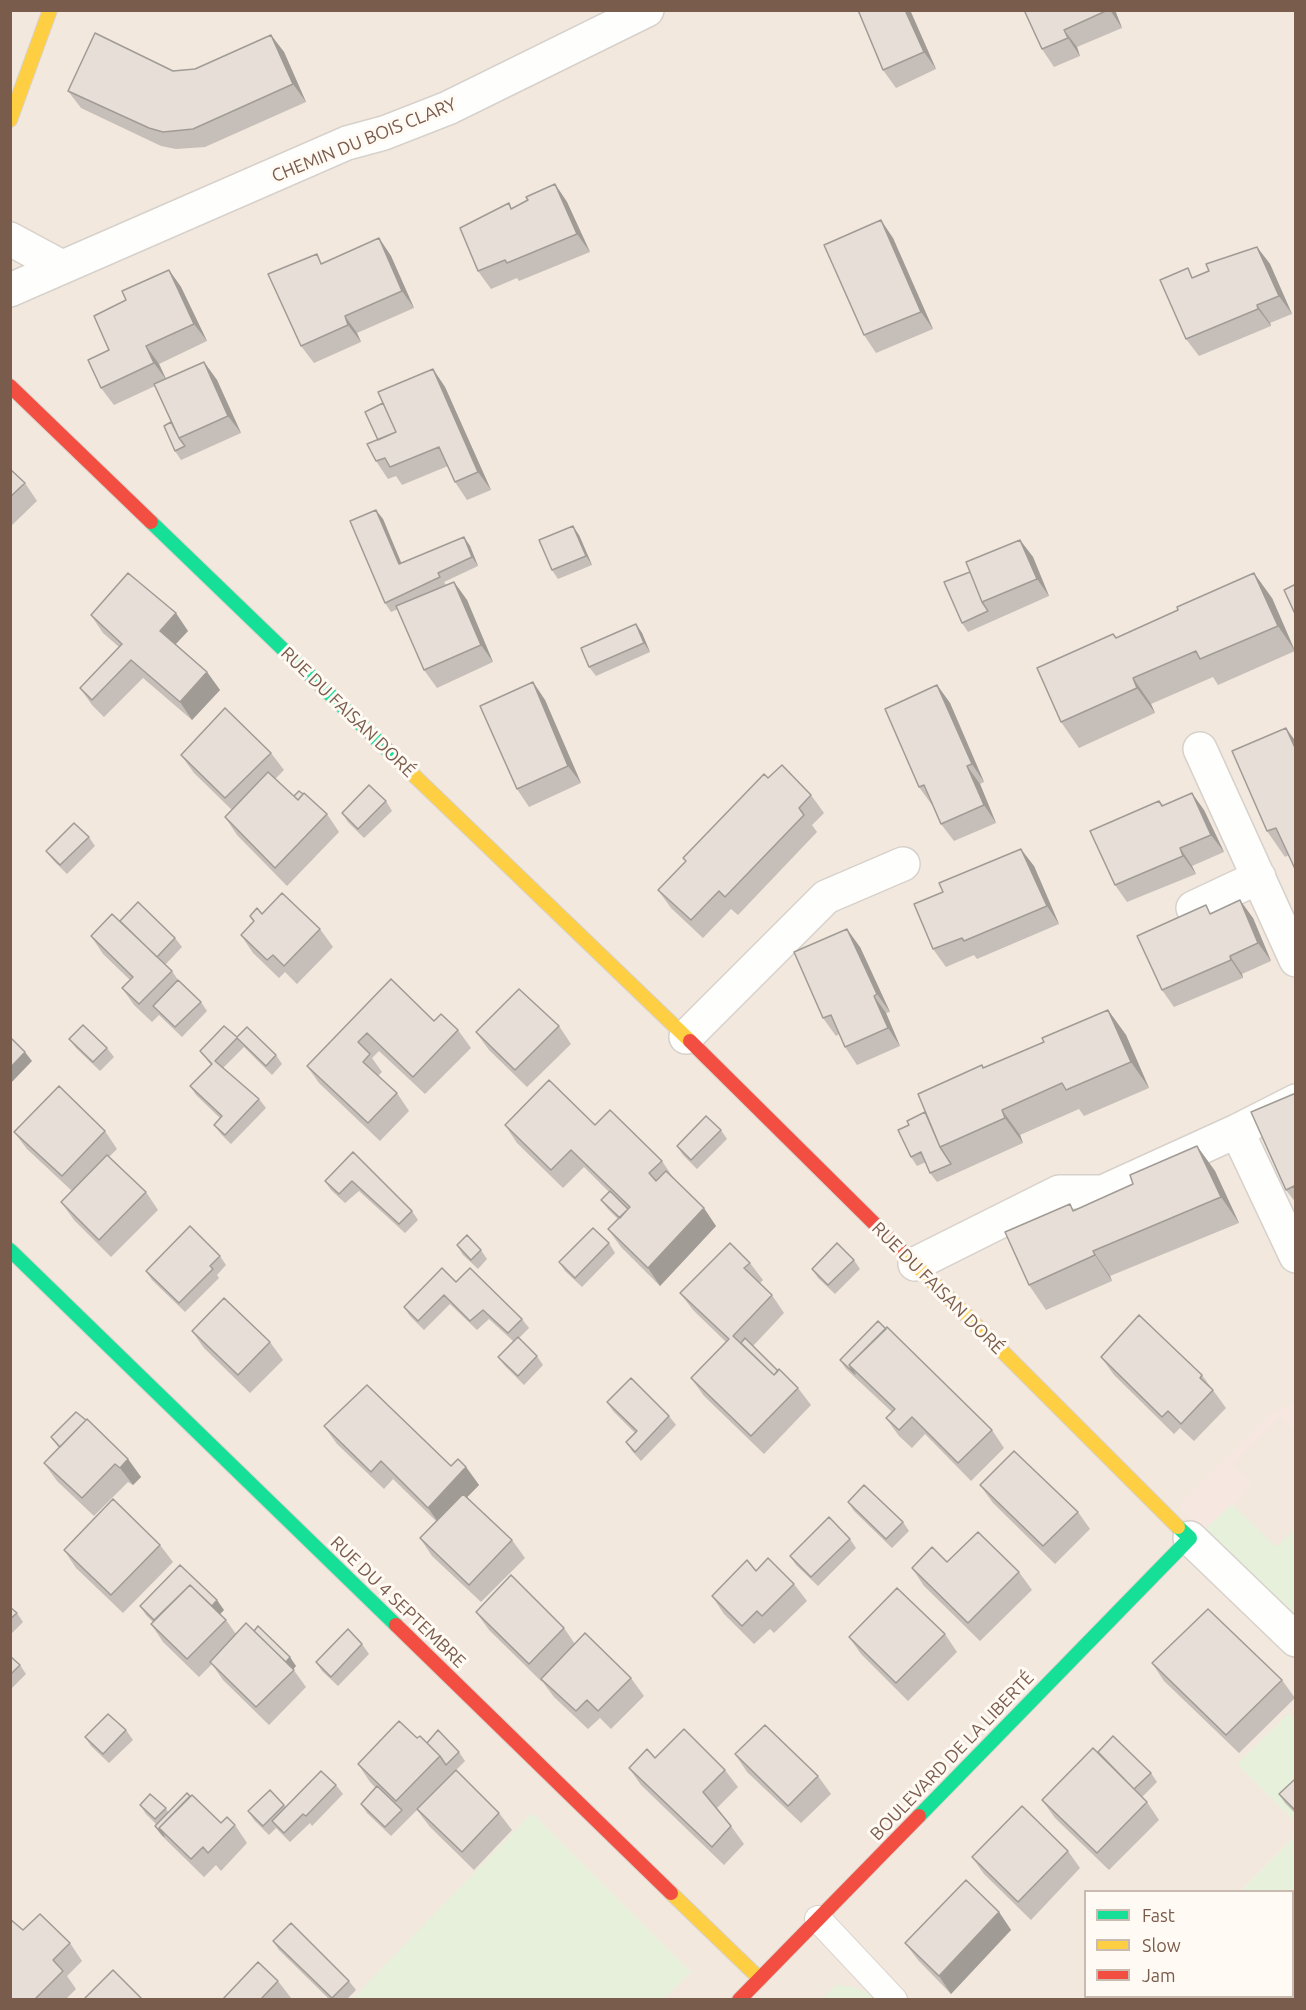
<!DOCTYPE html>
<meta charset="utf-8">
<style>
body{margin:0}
#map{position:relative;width:1306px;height:2010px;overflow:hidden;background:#f9f5f0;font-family:Ubuntu,sans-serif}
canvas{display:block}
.frame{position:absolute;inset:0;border:12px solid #7a5c4d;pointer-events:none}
.legend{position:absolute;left:1084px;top:1890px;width:210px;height:108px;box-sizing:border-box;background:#fffaf3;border:2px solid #cabbb1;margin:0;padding:8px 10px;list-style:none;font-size:18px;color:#7a5c4d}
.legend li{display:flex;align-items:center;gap:12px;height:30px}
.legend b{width:30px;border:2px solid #cabbb1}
</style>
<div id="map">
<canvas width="1306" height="2010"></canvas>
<div class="frame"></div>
<ul class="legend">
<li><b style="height:8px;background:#16e098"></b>Fast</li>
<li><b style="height:8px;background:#ffcf43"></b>Slow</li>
<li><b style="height:8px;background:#f24e42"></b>Jam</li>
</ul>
</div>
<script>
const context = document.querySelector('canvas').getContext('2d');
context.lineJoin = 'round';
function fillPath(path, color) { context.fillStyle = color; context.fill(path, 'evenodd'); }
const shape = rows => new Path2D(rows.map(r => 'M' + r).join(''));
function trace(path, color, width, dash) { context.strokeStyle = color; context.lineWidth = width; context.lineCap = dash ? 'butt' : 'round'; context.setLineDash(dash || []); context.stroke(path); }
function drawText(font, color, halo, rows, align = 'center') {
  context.font = font + ' Ubuntu,sans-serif'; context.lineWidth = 6; context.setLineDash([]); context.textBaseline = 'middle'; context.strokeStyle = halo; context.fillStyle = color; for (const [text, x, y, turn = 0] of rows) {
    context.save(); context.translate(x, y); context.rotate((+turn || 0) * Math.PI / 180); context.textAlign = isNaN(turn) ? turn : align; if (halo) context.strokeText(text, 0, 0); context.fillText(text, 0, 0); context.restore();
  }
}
fillPath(shape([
 [11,11,1295,11,1295,1836,1241,1891,1086,1892,1086,1996,1137,1997,1134,1999,11,2000]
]), '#f2e8de');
fillPath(shape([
 [1295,1403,1295,1431,1280,1416,1232,1465,1251,1484,1233,1504,1276,1547,1294,1529,1295,1531,1294,1530,1276,1548,1232,1504,1204,1530,1179,1506,1269,1415]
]), '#f6e8e1');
fillPath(shape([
 [1232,1504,1276,1547,1294,1530,1296,1531,1295,1620,1204,1530],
 [1289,1713,1295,1719,1295,1822,1237,1764],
 [532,1813,691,1972,664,1999,352,1999],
 [1295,1836,1295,1999,1134,1999,1137,1996,1292,1996,1292,1892,1241,1891],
 [836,1985,850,1986,869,1993,874,1999,822,1999]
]), '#e7f0db');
const lane = shape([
 [818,1919,894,2000]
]);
const street = shape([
 [10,239,62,267],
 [10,290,347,143,384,133,448,108,647,10],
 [1200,749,1296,960],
 [1193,908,1259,877],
 [686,1037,826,897,903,864],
 [1237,1131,1296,1256],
 [915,1264,1059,1192,1103,1192,1237,1131,1296,1101],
 [1190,1538,1296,1640]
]);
const fast = shape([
 [151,522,400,762],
 [10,1250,396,1625],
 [919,1816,1190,1538,1178,1527]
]);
const slow = shape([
 [10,120,50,10],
 [400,762,690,1041],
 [900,1249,1178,1527],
 [671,1893,760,1979]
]);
const jam = shape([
 [10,386,151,522],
 [690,1041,900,1249],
 [396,1625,671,1893],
 [739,2000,919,1816]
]);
trace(lane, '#d7d1cb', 28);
trace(street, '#d7d1cb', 36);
trace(fast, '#d9d2cb', 16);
trace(slow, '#d9d2cb', 16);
trace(jam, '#d9d2cb', 16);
trace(lane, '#fefefd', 26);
trace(street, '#fefefd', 33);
trace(fast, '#16e098', 14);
trace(slow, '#ffcf43', 14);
trace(jam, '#f24e42', 14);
fillPath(shape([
 [858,10,910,10,936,69,896,88,883,70],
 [1024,10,1115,10,1122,28,1077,47,1080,56,1054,67,1042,49],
 [271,35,284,52,306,102,205,147,176,149,161,146,81,108,68,91,173,71,195,69],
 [555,184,567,202,590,252,519,281,517,278,491,289,478,271,512,208],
 [379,238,391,256,414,308,357,333,361,342,314,363,301,346,323,263],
 [893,238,933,329,876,353,864,335],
 [1257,247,1270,264,1292,314,1270,323,1271,326,1199,356,1186,339,1194,277],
 [169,270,181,287,207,341,159,364,166,379,204,362,217,380,241,433,181,460,175,451,171,422,155,386,114,405,101,388,109,350,126,300],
 [433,369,445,387,491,490,467,500,455,482,448,466,402,485,396,476,388,479,376,461,383,403],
 [10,469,25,483,37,501,10,527],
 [383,519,401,564,464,537,470,546,478,566,444,582,446,585,454,582,467,600,493,662,437,688,424,670,398,609,391,612,385,603],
 [579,535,592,565,558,579,552,570],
 [1020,540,1033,557,1049,596,968,632,962,623,970,572],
 [1272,598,1295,651,1218,685,1213,677,1151,704,1155,713,1079,748,1061,722,1116,638],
 [91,615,188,631,176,644,207,672,220,690,192,720,143,678,104,717,92,705,80,688,119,647,103,633],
 [636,624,642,633,650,652,596,676,589,667],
 [533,682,545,700,581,783,529,807,517,789],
 [937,685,950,703,984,782,980,784,996,823,954,841,941,824,933,805,932,805,919,787],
 [1286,728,1296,742,1296,871,1289,855,1285,857,1267,831],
 [271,753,284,770,275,779,294,796,327,814,339,832,287,886,237,835,225,817,232,810,194,773,181,755],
 [768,778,811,795,824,813,812,825,817,832,738,915,731,909,703,938,671,908,658,890,686,862,683,858],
 [386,801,392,811,364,838,348,822,342,813],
 [1159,801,1163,805,1204,810,1224,852,1192,866,1196,874,1127,902,1115,885],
 [89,837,95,846,67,874,53,860,46,851],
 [1034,866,1059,924,977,959,974,955,946,967,933,949],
 [1212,913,1253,918,1271,961,1242,974,1243,978,1174,1007,1162,990],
 [262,914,320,929,333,947,297,984,285,972,279,978,253,953,241,935,254,922,250,916],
 [120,921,175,938,182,947,165,965,172,971,178,980,201,1002,207,1011,182,1037,159,1015,152,1022,134,1005,122,988,130,980,103,954,91,936],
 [860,947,890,1012,886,1013,900,1046,857,1065,845,1047,839,1034,836,1036,823,1018],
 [391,979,434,1021,458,1030,471,1048,425,1094,379,1051,372,1058,382,1072,378,1076,397,1093,409,1111,380,1141,319,1083,307,1066],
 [1108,1010,1126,1035,1149,1088,1084,1116,1079,1109,1020,1135,1023,1143,937,1182,930,1173,926,1162,917,1166,911,1157,909,1125,982,1065,984,1068,1044,1042],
 [559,1026,571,1044,527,1087,489,1050,476,1032],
 [237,1037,276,1055,282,1064,272,1075,244,1047,223,1068,259,1099,266,1108,231,1144,221,1134,214,1125,220,1118,196,1095,190,1086,211,1065,200,1051],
 [69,1039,107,1048,114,1057,100,1071,76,1048],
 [1296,1093,1296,1203,1286,1190],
 [505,1125,595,1125,662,1161,674,1179,716,1226,660,1286,621,1247,608,1229,618,1219,608,1209,601,1200,609,1192,584,1167,563,1188,517,1143],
 [721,1130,727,1139,697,1169,683,1155,677,1146],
 [105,1131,117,1149,109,1157,146,1192,158,1210,111,1257,74,1220,61,1202,72,1191,27,1149,14,1132],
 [1197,1146,1215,1171,1239,1223,1110,1276,1112,1281,1046,1310,1029,1285,1074,1211,1133,1184],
 [353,1152,412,1211,418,1220,405,1233,359,1191,345,1203,331,1190,325,1181],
 [609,1243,615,1253,582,1287,565,1271,559,1262],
 [457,1245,481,1250,487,1259,478,1269,463,1255],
 [220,1256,226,1265,217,1275,219,1278,185,1312,152,1280,146,1271],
 [854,1260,860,1269,835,1294,818,1278,812,1269],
 [750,1263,763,1280,760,1283,772,1295,784,1313,753,1346,778,1370,798,1388,811,1405,764,1454,704,1396,691,1378,726,1342,693,1310,680,1293],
 [456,1282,522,1319,529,1328,519,1338,537,1356,543,1365,524,1385,505,1366,498,1357,513,1341,489,1319,477,1330,450,1304,424,1330,410,1316,404,1307],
 [192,1331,270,1342,283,1360,250,1393,204,1348],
 [1101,1357,1202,1375,1226,1408,1194,1441,1180,1428,1174,1434,1114,1375],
 [840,1360,992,1430,1004,1448,971,1481,925,1434,912,1448,899,1436,886,1418,892,1412,846,1369],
 [607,1402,669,1416,676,1425,641,1461,632,1451,626,1442,635,1433,613,1411],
 [324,1426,451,1466,466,1467,479,1485,467,1497,512,1540,525,1558,481,1602,432,1556,420,1538,436,1521,393,1479,384,1489,337,1444],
 [51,1437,128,1459,141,1477,133,1485,128,1482,94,1516,57,1481,44,1463,59,1448],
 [980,1485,1078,1512,1090,1529,1055,1564,993,1503],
 [848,1502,903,1522,909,1531,892,1548,854,1511],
 [850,1539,856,1548,818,1586,796,1565,790,1556],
 [160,1545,173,1562,123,1613,76,1568,64,1550],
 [947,1562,1019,1572,1032,1590,980,1641,924,1586,912,1568],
 [756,1571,794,1584,807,1601,774,1633,770,1629,754,1644,724,1614,712,1596],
 [140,1606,224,1610,220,1614,226,1620,236,1634,254,1631,296,1666,293,1669,306,1687,269,1725,223,1680,212,1664,199,1677,163,1642,151,1624,153,1622,146,1615],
 [10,1607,17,1613,23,1622,10,1635],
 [476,1612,564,1628,575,1644,631,1678,644,1696,611,1729,600,1718,588,1729,554,1697,542,1681,542,1682,489,1630],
 [945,1634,957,1652,908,1701,861,1654,849,1637],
 [362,1644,369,1654,338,1686,322,1671,316,1662],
 [10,1656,20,1665,26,1674,11,1689,10,1688],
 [1152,1663,1282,1680,1295,1698,1239,1753,1164,1681],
 [126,1730,133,1740,109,1763,91,1746,85,1737],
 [417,1738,427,1743,459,1752,465,1761,456,1770,499,1813,512,1830,474,1870,430,1827,417,1810,391,1836,367,1813,361,1804,376,1788,370,1782,358,1764],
 [1098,1752,1151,1773,1157,1782,1142,1797,1147,1802,1159,1820,1109,1870,1055,1818,1042,1800],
 [735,1754,818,1776,831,1794,801,1823,747,1772],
 [655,1758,725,1770,738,1787,717,1808,731,1826,744,1844,724,1865,641,1785,629,1768],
 [1296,1782,1296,1814,1285,1803,1279,1794],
 [336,1785,343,1794,312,1826,310,1823,290,1842,276,1828,269,1835,254,1820,248,1811,284,1805,286,1807],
 [140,1805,166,1808,168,1812,221,1823,235,1825,247,1843,221,1871,216,1865,204,1877,161,1835,155,1826,156,1824,146,1814],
 [1068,1851,1080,1868,1031,1920,984,1874,972,1857],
 [999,1912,1011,1930,951,1994,918,1960,905,1943],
 [23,1930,70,1943,82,1961,67,1976,76,1989,65,2000,10,2000],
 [273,1941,349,1981,356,1990,346,2000,330,2000,279,1950],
 [278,1981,291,1998,290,2000,222,2000]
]), '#c6bfb9');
fillPath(shape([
 [905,10,910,10,936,69,924,52],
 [1110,10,1115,10,1122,28],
 [1064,30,1077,47,1080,56,1068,38],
 [271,35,284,52,306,102,293,84],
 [555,184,567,202,590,252,577,234],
 [881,220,893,238,933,329,921,312],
 [379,238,391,256,414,308,402,291],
 [1257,247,1270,264,1292,314,1279,296],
 [169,270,181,287,207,341,194,324],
 [1257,305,1270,323,1271,326,1258,309],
 [345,316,357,333,361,342,348,325],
 [146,346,159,364,167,381,154,363],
 [204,362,217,380,241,433,228,416],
 [433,369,445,387,491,490,478,472],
 [376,510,383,519,406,574,399,564],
 [573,526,579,535,592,565,586,556],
 [464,537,470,546,478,566,472,557],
 [1020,540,1033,557,1049,596,1037,579],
 [1254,573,1272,598,1295,651,1278,626],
 [454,582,467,600,493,662,481,645],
 [176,613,188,631,172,648,160,631],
 [636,624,642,633,650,652,644,643],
 [207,672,220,690,192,720,180,702],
 [1133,678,1151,704,1155,713,1137,688],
 [533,682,545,700,581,783,568,766],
 [937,685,950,703,984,782,972,764],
 [1286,728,1296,742,1296,750],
 [967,766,980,784,996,823,984,805],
 [1192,793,1204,810,1224,852,1211,835],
 [1180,848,1192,866,1196,874,1183,856],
 [1021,849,1034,866,1059,924,1047,906],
 [1240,900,1253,918,1271,961,1258,943],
 [847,929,860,947,890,1012,877,994],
 [1230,956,1242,974,1243,978,1231,960],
 [874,996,886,1013,900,1046,888,1028],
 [1108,1010,1126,1035,1149,1088,1131,1062],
 [25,1052,32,1061,10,1084,10,1068],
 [1002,1110,1020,1135,1023,1143,1005,1118],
 [1197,1146,1215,1171,1239,1223,1221,1197],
 [704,1208,716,1226,660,1286,648,1268],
 [1093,1251,1110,1276,1112,1281,1095,1255],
 [128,1459,141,1477,133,1485,120,1468],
 [466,1467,479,1485,440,1525,428,1508],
 [217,1600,224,1610,217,1617,211,1607],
 [290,1657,296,1666,291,1672,284,1663],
 [999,1912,1011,1930,951,1994,939,1976]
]), '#a19b96');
const building = shape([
 [858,10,905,10,924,52,883,70,858,10],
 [1024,10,1108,10,1064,30,1068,38,1042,49,1024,10],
 [95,33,173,71,195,69,271,35,293,84,193,129,163,132,149,128,68,91,95,33],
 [555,184,577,234,507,263,505,260,478,271,460,228,509,203,511,209,528,200,526,197,555,184],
 [881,220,921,312,864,335,824,245,881,220],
 [379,238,402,291,345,316,348,325,301,346,268,274,317,254,321,264,379,238],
 [1257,247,1279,296,1257,305,1258,309,1186,339,1160,280,1188,268,1192,278,1209,271,1206,264,1257,247],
 [169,270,194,324,146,346,154,363,101,388,88,360,109,350,94,316,126,300,122,291,169,270],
 [204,362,228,416,179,438,154,384,204,362],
 [433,369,478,472,455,482,439,447,390,467,385,458,376,461,367,444,396,432,378,392,433,369],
 [383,403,396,432,378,440,365,412,383,403],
 [171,422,179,438,185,446,175,451,164,426,171,422],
 [10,469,25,483,10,497,10,469],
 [376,510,399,564,464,537,472,557,438,573,440,577,385,603,350,521,376,510],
 [573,526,586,556,552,570,539,540,573,526],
 [1020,540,1037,579,982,602,966,562,1020,540],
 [970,572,982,602,988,611,962,623,944,582,970,572],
 [128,573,176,613,160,631,207,672,180,702,131,660,92,700,80,688,122,644,91,615,128,573],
 [1254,573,1278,626,1200,659,1196,651,1133,678,1137,688,1061,722,1037,668,1113,634,1116,638,1178,610,1177,607,1254,573],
 [454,582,481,645,424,670,396,606,454,582],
 [1296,584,1296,616,1284,590,1296,584],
 [636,624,644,643,589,667,581,648,636,624],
 [533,682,568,766,517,789,480,706,533,682],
 [937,685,972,764,967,766,984,805,941,824,924,785,919,787,885,709,937,685],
 [225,708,271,753,225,798,181,755,225,708],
 [1286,728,1296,750,1296,871,1276,828,1267,831,1232,751,1286,728],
 [782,765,811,795,799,808,804,815,725,897,719,891,691,920,658,890,686,861,683,858,764,774,768,778,782,765],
 [268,772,298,800,304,793,327,814,275,868,225,817,268,772],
 [369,785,386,801,358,829,342,813,369,785],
 [299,791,303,794,298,800,294,796,299,791],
 [1192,793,1211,835,1180,848,1183,856,1115,885,1090,831,1159,801,1162,806,1192,793],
 [74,823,89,837,60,865,46,851,74,823],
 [1021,849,1047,906,964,941,962,938,933,949,914,904,943,892,939,883,1021,849],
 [282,893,320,929,284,966,273,955,267,960,241,935,254,921,250,916,257,908,262,914,282,893],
 [1240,900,1258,943,1230,956,1231,960,1162,990,1137,936,1206,905,1210,914,1240,900],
 [138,902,175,938,157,957,120,921,138,902],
 [112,914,172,971,139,1004,122,988,133,977,91,936,112,914],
 [847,929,877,994,874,996,888,1028,845,1047,831,1015,823,1018,794,952,847,929],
 [391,979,434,1021,441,1014,458,1030,413,1077,367,1033,358,1042,370,1054,363,1062,397,1093,368,1123,307,1066,391,979],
 [178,980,201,1002,175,1027,153,1006,178,980],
 [519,989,559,1026,515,1070,476,1032,519,989],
 [1108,1010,1131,1062,1066,1090,1062,1083,1002,1110,1005,1118,940,1147,918,1094,982,1065,983,1068,1044,1042,1042,1038,1108,1010],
 [83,1025,107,1048,93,1062,69,1039,83,1025],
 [224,1026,237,1037,247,1027,276,1055,266,1066,237,1038,215,1061,259,1099,225,1135,214,1125,222,1116,190,1086,212,1064,200,1051,224,1026],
 [10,1037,25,1052,10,1068,10,1037],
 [549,1080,595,1125,610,1110,662,1161,649,1173,656,1181,666,1171,704,1208,648,1268,608,1229,630,1207,571,1150,551,1170,505,1125,549,1080],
 [59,1086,105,1131,62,1176,14,1132,59,1086],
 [1296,1093,1296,1190,1294,1186,1286,1190,1251,1112,1296,1093],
 [925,1112,940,1147,951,1164,930,1173,921,1152,911,1157,898,1130,909,1125,907,1121,925,1112],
 [706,1116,721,1130,691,1160,677,1146,706,1116],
 [1197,1146,1221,1197,1093,1251,1095,1255,1029,1285,1005,1232,1070,1204,1073,1211,1133,1184,1130,1175,1197,1146],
 [353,1152,412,1211,399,1224,352,1181,339,1194,325,1181,353,1152],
 [107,1155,146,1192,99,1240,61,1202,107,1155],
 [610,1191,628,1209,620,1218,601,1200,610,1191],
 [190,1226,220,1256,210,1266,213,1269,179,1303,146,1271,190,1226],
 [593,1228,609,1243,575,1278,559,1262,593,1228],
 [467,1235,481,1250,471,1260,457,1245,467,1235],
 [730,1243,750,1263,744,1268,772,1295,733,1336,774,1375,779,1369,798,1388,751,1436,691,1378,729,1339,680,1293,730,1243],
 [837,1243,854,1260,828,1285,812,1269,837,1243],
 [442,1268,456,1282,470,1268,522,1319,508,1333,483,1310,470,1321,444,1295,418,1321,404,1307,442,1268],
 [224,1298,270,1342,238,1375,192,1331,224,1298],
 [1139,1315,1202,1375,1200,1378,1213,1390,1181,1424,1168,1411,1162,1417,1101,1357,1139,1315],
 [878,1321,886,1329,849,1365,855,1374,840,1360,878,1321],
 [887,1327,992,1430,958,1463,912,1417,899,1430,886,1418,895,1409,849,1365,887,1327],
 [518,1337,537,1356,518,1376,498,1357,518,1337],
 [745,1338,778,1371,774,1375,741,1343,745,1338],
 [631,1378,669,1416,635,1452,626,1442,637,1431,607,1402,631,1378],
 [367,1385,451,1466,458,1459,466,1467,428,1508,381,1461,371,1472,324,1426,367,1385],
 [76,1412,86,1420,60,1447,51,1437,76,1412],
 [87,1419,128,1459,120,1468,115,1464,82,1498,44,1463,87,1419],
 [1014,1451,1078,1512,1043,1546,980,1485,1014,1451],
 [864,1485,903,1522,886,1539,848,1502,864,1485],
 [463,1494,512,1540,469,1585,420,1538,463,1494],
 [113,1499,160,1545,111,1595,64,1550,113,1499],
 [829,1517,850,1539,811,1577,790,1556,829,1517],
 [978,1532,1019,1572,968,1623,912,1568,932,1547,947,1562,978,1532],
 [768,1558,794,1584,762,1616,757,1611,742,1626,712,1596,747,1560,756,1571,768,1558],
 [180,1565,217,1600,212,1606,190,1585,154,1620,140,1606,180,1565],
 [511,1575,564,1628,529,1664,476,1612,511,1575],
 [190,1585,226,1620,187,1659,151,1624,190,1585],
 [897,1588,945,1634,896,1683,849,1637,897,1588],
 [10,1607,17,1613,10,1619,10,1607],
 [1208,1609,1282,1680,1226,1735,1152,1663,1208,1609],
 [246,1623,294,1670,256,1707,210,1662,246,1623],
 [258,1626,290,1657,286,1662,254,1631,258,1626],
 [348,1629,362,1644,331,1677,316,1662,348,1629],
 [585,1633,631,1678,598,1711,587,1700,576,1711,541,1679,585,1633],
 [10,1656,20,1665,10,1675,10,1656],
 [108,1714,126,1730,103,1754,85,1737,108,1714],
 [399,1721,417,1738,420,1736,440,1756,396,1801,358,1764,399,1721],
 [765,1725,818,1776,788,1806,735,1754,765,1725],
 [684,1729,725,1770,703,1792,731,1826,712,1847,629,1768,647,1749,655,1758,684,1729],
 [438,1730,459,1752,446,1765,440,1756,427,1743,438,1730],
 [1113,1736,1151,1773,1134,1789,1098,1752,1113,1736],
 [1093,1748,1147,1802,1097,1853,1042,1800,1093,1748],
 [456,1770,499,1813,462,1852,417,1809,456,1770],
 [321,1771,336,1785,306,1816,303,1814,284,1833,272,1821,321,1771],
 [1294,1780,1296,1782,1296,1809,1295,1810,1279,1794,1294,1780],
 [377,1786,402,1810,385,1827,361,1804,377,1786],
 [270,1790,284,1805,263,1826,248,1811,270,1790],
 [187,1793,190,1796,159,1828,164,1836,155,1826,187,1793],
 [150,1794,166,1808,155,1819,140,1805,150,1794],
 [192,1795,221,1823,227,1817,235,1825,208,1853,203,1847,191,1859,159,1828,192,1795],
 [1022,1806,1068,1851,1018,1902,972,1857,1022,1806],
 [966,1880,999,1912,939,1976,905,1943,966,1880],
 [40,1914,70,1943,53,1960,63,1971,34,2000,10,2000,10,1919,23,1930,40,1914],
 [291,1923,349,1981,332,1998,273,1941,291,1923],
 [258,1962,278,1981,260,2000,222,2000,258,1962],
 [113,1970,143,2000,83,2000,113,1970]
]);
fillPath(building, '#e6ded7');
trace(building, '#a19b96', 1.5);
drawText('18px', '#7a5c4d', '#fffaf3', [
 ["CHEMIN DU BOIS CLARY",364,140,-22],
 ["RUE DU FAISAN DORÉ",348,712,44],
 ["RUE DU FAISAN DORÉ",938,1288,45],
 ["RUE DU 4 SEPTEMBRE",398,1602,44],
 ["BOULEVARD DE LA LIBERTÉ",952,1756,-46]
]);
</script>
